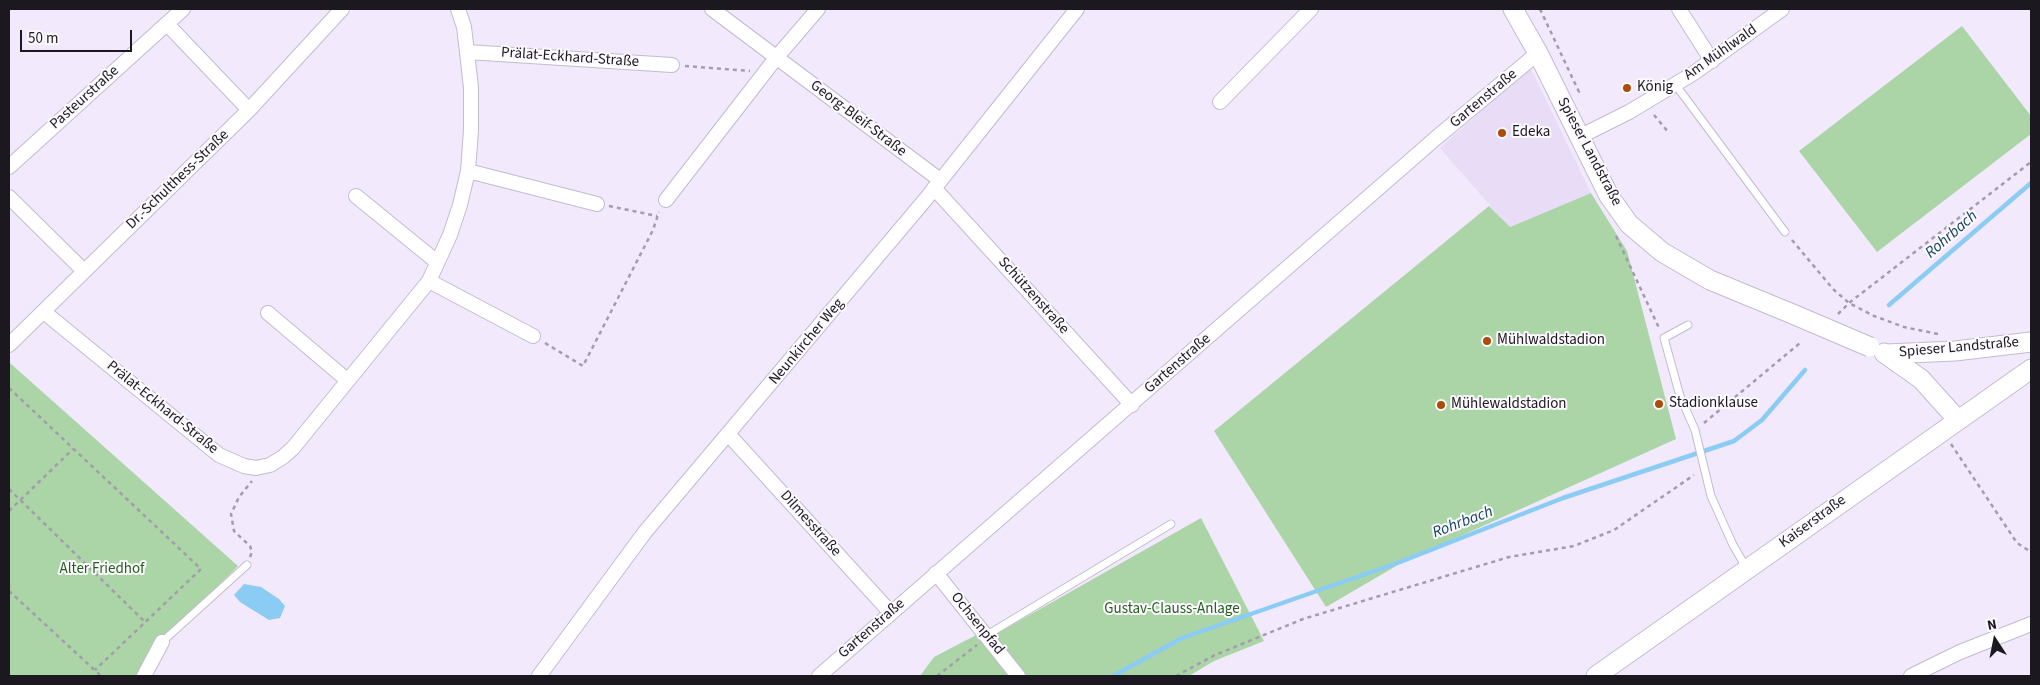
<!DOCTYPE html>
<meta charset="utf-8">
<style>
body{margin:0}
#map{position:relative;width:2040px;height:685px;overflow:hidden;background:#f2e9fd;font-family:"Source Sans 3",sans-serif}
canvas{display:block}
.frame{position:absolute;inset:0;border:10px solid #1b181f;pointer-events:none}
.north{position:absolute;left:1970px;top:615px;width:50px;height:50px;-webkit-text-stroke:4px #fcfafe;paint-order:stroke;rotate:349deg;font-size:14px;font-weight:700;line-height:20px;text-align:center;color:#1b181f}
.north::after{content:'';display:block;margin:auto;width:18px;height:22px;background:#1b181f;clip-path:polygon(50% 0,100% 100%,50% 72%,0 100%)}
.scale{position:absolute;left:20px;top:30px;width:112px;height:22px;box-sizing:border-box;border:2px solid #1b181f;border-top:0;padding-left:6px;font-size:15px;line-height:18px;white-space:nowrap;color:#1b181f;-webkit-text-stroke:4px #fcfafe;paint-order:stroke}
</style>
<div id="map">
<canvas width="2040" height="685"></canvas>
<div class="frame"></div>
<div class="north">N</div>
<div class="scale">50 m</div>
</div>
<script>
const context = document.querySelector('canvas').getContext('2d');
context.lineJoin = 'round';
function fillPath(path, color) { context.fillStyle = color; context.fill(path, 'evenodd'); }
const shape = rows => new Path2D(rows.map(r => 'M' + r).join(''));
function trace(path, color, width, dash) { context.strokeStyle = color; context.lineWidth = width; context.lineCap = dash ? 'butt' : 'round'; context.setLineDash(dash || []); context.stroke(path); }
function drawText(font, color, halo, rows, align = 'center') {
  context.font = font + ' "Source Sans 3",sans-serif'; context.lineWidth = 4; context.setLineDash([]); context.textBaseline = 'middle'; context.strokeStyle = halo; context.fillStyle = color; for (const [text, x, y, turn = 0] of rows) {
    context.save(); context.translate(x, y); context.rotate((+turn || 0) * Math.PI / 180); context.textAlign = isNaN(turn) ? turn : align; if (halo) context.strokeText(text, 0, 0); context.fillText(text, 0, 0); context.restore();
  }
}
fillPath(shape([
 [1530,67,1591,193,1509,227,1440,148]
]), '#e8dcf7');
fillPath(shape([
 [1962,26,2031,116,2031,134,1877,252,1799,151],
 [1591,193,1627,251,1676,439,1403,562,1326,607,1214,431,1489,206,1510,227],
 [10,363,238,566,156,649,144,676,9,676],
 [1201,518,1264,641,1214,661,1189,676,920,676,934,657,982,632,987,639]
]), '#abd5a6');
fillPath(shape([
 [244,584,261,587,279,599,285,606,280,618,269,620,240,602,234,595]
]), '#8bccf4');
trace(shape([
 [1889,305,2031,183],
 [1113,676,1182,638,1400,562,1563,498,1734,441,1762,420,1805,370]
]), '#8bccf4', 4.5);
const lane = shape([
 [1675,84,1785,232],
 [1688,325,1664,338,1680,396,1695,430,1711,496,1733,545,1747,569],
 [987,635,1171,524],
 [162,642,247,565]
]);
const street = shape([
 [712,9,940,180],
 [1679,9,1712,61],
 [167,24,249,110],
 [467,52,672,65],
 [1220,102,1311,9],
 [1579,137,1629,112,1694,73,1782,9],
 [9,167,183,9],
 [468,171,597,204],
 [934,188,1132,405],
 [356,196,437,262],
 [9,197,84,271],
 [666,200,776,58,818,9],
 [429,281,533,336],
 [44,312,219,455,244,466,256,468,270,465,283,457,293,448,429,281,450,235,460,205,468,171,471,130,471,88,467,52,464,27,458,9],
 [268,313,347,380],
 [9,345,249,110,342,9],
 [729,435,891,613],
 [936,573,1018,676],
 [144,676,162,642],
 [539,676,645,532,925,200,1077,9],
 [819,676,1436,138,1538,53],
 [1911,676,1960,652,2031,624]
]);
const secondary = shape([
 [1513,9,1538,53,1609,196,1629,224,1662,252,1710,280,1795,315],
 [1884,353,1921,379,1957,419],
 [1886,354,1955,351,2031,342],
 [1596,676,2031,369]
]);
trace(lane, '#c3bbce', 9);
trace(street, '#c3bbce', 16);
trace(secondary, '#c3bbce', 21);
trace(shape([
 [1540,9,1579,92,1577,94],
 [685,66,750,71],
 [1654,115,1669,133],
 [609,206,657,216],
 [1616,236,1659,328],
 [1792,240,1833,289,1849,303,1874,316,1904,327,1938,334],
 [1838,314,1849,303,2031,162],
 [545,343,583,366,653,230,659,212],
 [9,388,201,569,95,670],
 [1704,423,1800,343],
 [1951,444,2017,543,2031,552],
 [9,489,146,623],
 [9,511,73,449],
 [250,557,252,552,250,546,234,531,231,514,239,497,252,481],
 [9,591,101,676],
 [937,676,977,645],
 [1176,676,1215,655,1303,619,1509,557,1574,546,1614,530,1694,475]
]), '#a39cab', 2.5, [4, 4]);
trace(lane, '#fff', 7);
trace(street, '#fff', 14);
trace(secondary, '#fff', 19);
const secondaryBridge = shape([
 [1795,315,1870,347]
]);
trace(secondaryBridge, '#c3bbce', 21, []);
trace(secondaryBridge, '#fff', 19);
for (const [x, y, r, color] of [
 [1627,88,5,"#ad4c08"],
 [1502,133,5,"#ad4c08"],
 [1487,341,5,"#ad4c08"],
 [1659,404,5,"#ad4c08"],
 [1441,405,5,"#ad4c08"]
]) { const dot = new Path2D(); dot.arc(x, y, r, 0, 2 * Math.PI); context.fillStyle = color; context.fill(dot); trace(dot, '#fcfafe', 2); }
drawText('15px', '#1b181f', '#fcfafe', [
 ["Am Mühlwald",1721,53,-35],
 ["Prälat-Eckhard-Straße",570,58,4],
 ["Pasteurstraße",85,98,-42],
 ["Gartenstraße",1484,99,-40],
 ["Georg-Bleif-Straße",858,119,37],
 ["Spieser Landstraße",1589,152,62],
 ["Dr.-Schulthess-Straße",178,180,-44],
 ["Schützenstraße",1033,296,48],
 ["Neunkircher Weg",807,342,-50],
 ["Spieser Landstraße",1959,348,-5],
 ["Gartenstraße",1178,364,-41],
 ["Prälat-Eckhard-Straße",162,408,39],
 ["Kaiserstraße",1813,522,-36],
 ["Dilmesstraße",810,524,48],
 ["Ochsenpfad",977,624,51],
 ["Gartenstraße",872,629,-41]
]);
drawText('15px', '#1b181f', '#fcfafe', [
 ["König",1637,88],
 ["Edeka",1512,133],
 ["Mühlwaldstadion",1497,341],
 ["Stadionklause",1669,404],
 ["Mühlewaldstadion",1451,405]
], 'left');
drawText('15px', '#225e1c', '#fcfafe', [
 ["Alter Friedhof",102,570],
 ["Gustav-Clauss-Anlage",1172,610]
]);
drawText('italic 16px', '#10445f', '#fcfafe', [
 ["Rohrbach",1952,235,-41],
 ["Rohrbach",1463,523,-21]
]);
</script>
